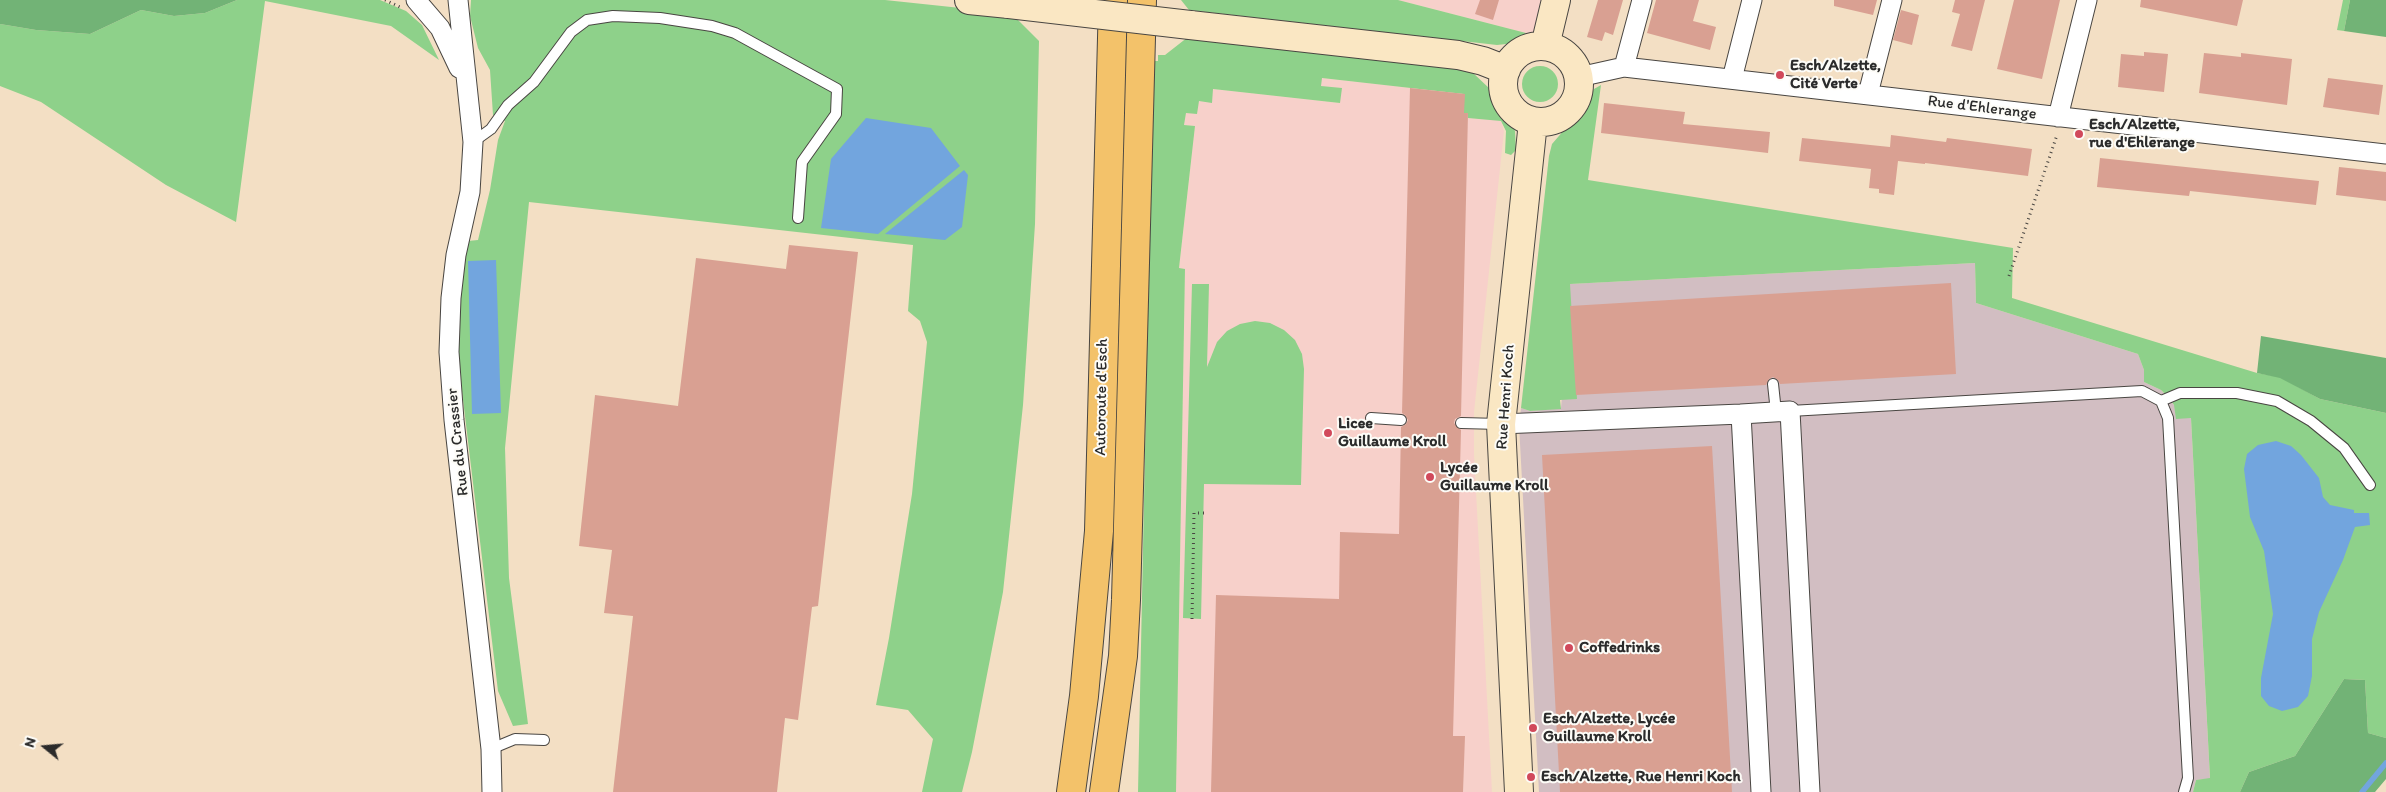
<!DOCTYPE html>
<meta charset="utf-8">
<style>
body{margin:0}
#map{position:relative;width:2386px;height:792px;overflow:hidden;background:#f3dfc4;font-family:Itim,sans-serif}
canvas{display:block}
.north{position:absolute;left:20px;top:722px;width:50px;height:50px;-webkit-text-stroke:4px #fdfcf7;paint-order:stroke;rotate:287deg;font-size:14px;font-weight:700;line-height:20px;text-align:center;color:#2b2b2b}
.north::after{content:'';display:block;margin:auto;width:18px;height:22px;background:#2b2b2b;clip-path:polygon(50% 0,100% 100%,50% 72%,0 100%)}
</style>
<div id="map">
<canvas width="2386" height="792"></canvas>
<div class="north">N</div>
</div>
<script>
const context = document.querySelector('canvas').getContext('2d');
context.lineJoin = 'round';
function fillPath(path, color) { context.fillStyle = color; context.fill(path, 'evenodd'); }
const shape = rows => new Path2D(rows.map(r => 'M' + r).join(''));
function trace(path, color, width, dash) { context.strokeStyle = color; context.lineWidth = width; context.lineCap = dash ? 'butt' : 'round'; context.setLineDash(dash || []); context.stroke(path); }
function drawText(font, color, halo, rows, align = 'center') {
  context.font = font + ' Itim,sans-serif'; context.lineWidth = 4; context.setLineDash([]); context.textBaseline = 'middle'; context.strokeStyle = halo; context.fillStyle = color; for (const [text, x, y, turn = 0] of rows) {
    context.save(); context.translate(x, y); context.rotate((+turn || 0) * Math.PI / 180); context.textAlign = isNaN(turn) ? turn : align; if (halo) context.strokeText(text, 0, 0); context.fillText(text, 0, 0); context.restore();
  }
}
fillPath(shape([
 [1398,0,1556,0,1547,36,1526,33],
 [1322,78,1465,94,1464,113,1468,113,1468,118,1497,120,1501,121,1504,131,1474,412,1474,454,1492,792,1176,792,1185,269,1179,269,1195,126,1184,125,1186,113,1213,89,1340,103,1321,86]
]), '#f7d0ca');
fillPath(shape([
 [1975,263,1976,303,2138,354,2144,370,2144,382,2161,390,2174,405,2191,418,2210,779,2196,780,2193,792,1539,792,1519,425,1521,408,1530,411,1561,408,1570,306,1569,284]
]), '#d2bec2');
fillPath(shape([
 [237,0,380,0,406,11,422,25,439,60,391,26,265,1,236,222,166,185,41,102,0,86,0,24,36,30,90,34,141,10,174,16,205,13],
 [471,0,885,0,1008,13,1017,19,1039,41,1035,224,1023,405,1003,592,972,752,962,792,922,792,933,739,908,710,876,705,889,638,912,494,927,342,920,321,908,311,913,245,529,202,505,448,509,578,528,724,513,726,498,691,458,358,459,290,468,241,478,240,490,190,498,140,505,121,493,115,490,70,478,48,470,16],
 [1181,0,1398,0,1526,33,1515,43,1497,45,1189,10],
 [2343,0,2350,0,2344,31,2337,30],
 [1188,37,1460,68,1472,72,1490,89,1501,112,1511,123,1515,131,1516,150,1511,155,1505,153,1506,131,1501,121,1468,118,1468,113,1464,113,1464,94,1322,78,1321,86,1342,88,1340,103,1213,89,1212,103,1199,101,1197,114,1186,113,1184,125,1195,126,1179,268,1185,269,1176,792,1138,792,1153,61,1158,61,1158,55,1165,55],
 '1522 84a18 18 0 1 1 36 0a18 18 0 1 1-36 0Z',
 [1601,85,1588,180,2013,248,2012,298,2257,373,2280,377,2320,399,2386,413,2386,738,2368,733,2365,680,2344,679,2295,756,2249,772,2240,792,2193,792,2196,780,2210,778,2191,418,2176,419,2174,405,2169,398,2161,390,2144,382,2144,370,2138,354,1976,303,1975,263,1570,284,1577,399,1560,400,1561,409,1530,411,1521,408,1549,156,1552,144,1583,108,1594,89],
 [1192,284,1209,284,1207,367,1217,342,1227,331,1240,324,1255,321,1270,323,1284,330,1295,340,1302,354,1304,369,1301,485,1204,484,1201,619,1183,618]
]), '#8ed18a');
fillPath(shape([
 [0,0,237,0,205,13,174,16,141,10,90,34,36,30,0,24],
 [2350,0,2386,0,2386,37,2344,31],
 [2261,336,2386,358,2386,413,2320,399,2280,378,2257,373],
 [2344,679,2365,680,2368,733,2386,738,2386,779,2375,792,2240,792,2249,772,2295,756]
]), '#72b376');
fillPath(shape([
 [866,118,931,128,960,166,878,234,821,228,831,159],
 [964,170,968,175,962,227,945,240,885,234],
 [496,260,501,413,472,414,468,261],
 [2276,441,2291,446,2301,455,2319,478,2323,497,2330,505,2354,510,2354,513,2369,513,2370,525,2355,527,2343,560,2319,612,2312,639,2312,676,2308,696,2298,707,2282,711,2269,706,2261,696,2261,678,2273,614,2264,551,2250,517,2244,469,2247,454,2258,445]
]), '#72a5de');
trace(shape([
 [2362,792,2386,763]
]), '#72a5de', 5.5);
fillPath(shape([
 [1480,0,1499,0,1493,20,1475,14],
 [1598,0,1623,0,1613,35,1605,32,1602,41,1587,37],
 [1656,0,1699,0,1693,21,1716,27,1710,50,1647,33],
 [1834,0,1877,0,1873,15,1834,6],
 [1955,0,1985,0,1972,51,1951,46,1960,14,1952,12],
 [2014,0,2060,0,2042,79,1997,69],
 [2141,0,2243,0,2237,26,2140,7],
 [1901,10,1919,15,1912,45,1893,40],
 [2144,52,2168,54,2164,92,2118,87,2121,54,2144,56],
 [2204,53,2241,57,2241,53,2292,59,2287,105,2199,93],
 [2328,78,2383,85,2379,115,2323,107],
 [1410,88,1465,94,1464,113,1468,113,1461,416,1455,419,1454,423,1461,430,1453,736,1465,736,1463,792,1211,792,1216,595,1339,599,1340,532,1399,534,1401,427,1406,424,1408,420,1405,415,1402,413],
 [1604,103,1685,112,1683,124,1770,132,1768,153,1601,133],
 [1891,135,1946,142,1947,138,2032,149,2028,176,1925,163,1925,164,1898,161,1894,195,1879,193,1879,189,1869,188,1871,169,1799,161,1802,138,1890,147],
 [2100,158,2319,181,2316,205,2190,191,2189,196,2097,187],
 [2339,167,2386,172,2386,201,2336,195],
 [789,245,858,252,818,606,812,607,798,720,785,718,777,792,613,792,633,616,604,613,612,550,579,546,595,395,678,406,696,258,786,269],
 [1951,283,1956,374,1780,384,1778,380,1773,377,1769,379,1766,385,1576,395,1570,306],
 [1712,446,1732,792,1560,792,1542,455]
]), '#d9a092');
const lane = shape([
 [473,142,491,129,508,105,534,82,571,32,587,20,613,16,660,18,712,26,735,33,837,89,836,114,802,162,798,218],
 [1773,384,1776,412],
 [2161,401,2180,393,2237,393,2277,401,2311,421,2344,448,2370,485],
 [1790,411,2142,391,2161,401,2168,418,2188,778,2184,792],
 [1371,418,1401,420],
 [1461,423,1500,424],
 [491,749,515,739,544,740]
]);
const street = shape([
 [416,0,440,28,459,68],
 [458,0,473,142,470,192,456,255,451,298,449,352,454,420,491,749,492,792],
 [1624,67,1642,0],
 [1579,77,1624,67,2386,154],
 [1732,79,1752,0],
 [1868,94,1892,0],
 [2058,117,2087,0],
 [1741,414,1790,411,1810,792],
 [1501,424,1741,414,1761,792]
]);
const secondary = shape([
 [969,0,1009,4],
 [1190,25,1458,55,1483,61,1506,70],
 '1503 84a38 38 0 1 1 76 0a38 38 0 1 1-76 0Z',
 [1545,46,1556,0],
 [1519,792,1501,424,1533,122]
]);
const highway = shape([
 [1071,792,1084,696,1099,531,1113,0],
 [1104,792,1123,656,1126,600,1142,0]
]);
trace(lane, '#494642', 12);
trace(street, '#494642', 21);
trace(secondary, '#494642', 30);
trace(highway, '#494642', 30);
trace(shape([
 [385,0,400,7],
 [2009,276,2057,135],
 [1192,619,1194,513,1205,513]
]), '#494642', 3, [1, 4]);
trace(lane, '#fff', 10);
trace(street, '#fff', 19);
trace(secondary, '#fae7c3', 28);
trace(highway, '#f3c26a', 28);
const secondaryBridge = shape([
 [1009,4,1190,25]
]);
trace(secondaryBridge, '#494642', 30, []);
trace(secondaryBridge, '#fae7c3', 28);
for (const [x, y, r, color] of [
 [1780,75,5,"#d1495b"],
 [2079,134,5,"#d1495b"],
 [1328,433,5,"#d1495b"],
 [1430,477,5,"#d1495b"],
 [1569,648,5,"#d1495b"],
 [1533,728,5,"#d1495b"],
 [1531,777,5,"#d1495b"]
]) { const dot = new Path2D(); dot.arc(x, y, r, 0, 2 * Math.PI); context.fillStyle = color; context.fill(dot); trace(dot, '#fdfcf7', 2); }
drawText('bold 16px', '#2b2b2b', '#fdfcf7', [
 ["Esch/Alzette,",1790,66],
 ["Cité Verte",1790,84],
 ["Esch/Alzette,",2089,125],
 ["rue d'Ehlerange",2089,143],
 ["Licee",1338,424],
 ["Guillaume Kroll",1338,442],
 ["Lycée",1440,468],
 ["Guillaume Kroll",1440,486],
 ["Coffedrinks",1579,648],
 ["Esch/Alzette, Lycée",1543,719],
 ["Guillaume Kroll",1543,737],
 ["Esch/Alzette, Rue Henri Koch",1541,777]
], 'left');
drawText('16px', '#2b2b2b', '#fdfcf7', [
 ["Rue d'Ehlerange",1982,108,7],
 ["Autoroute d'Esch",1102,397,-89],
 ["Rue Henri Koch",1506,397,-86],
 ["Rue du Crassier",458,442,-96]
]);
</script>
